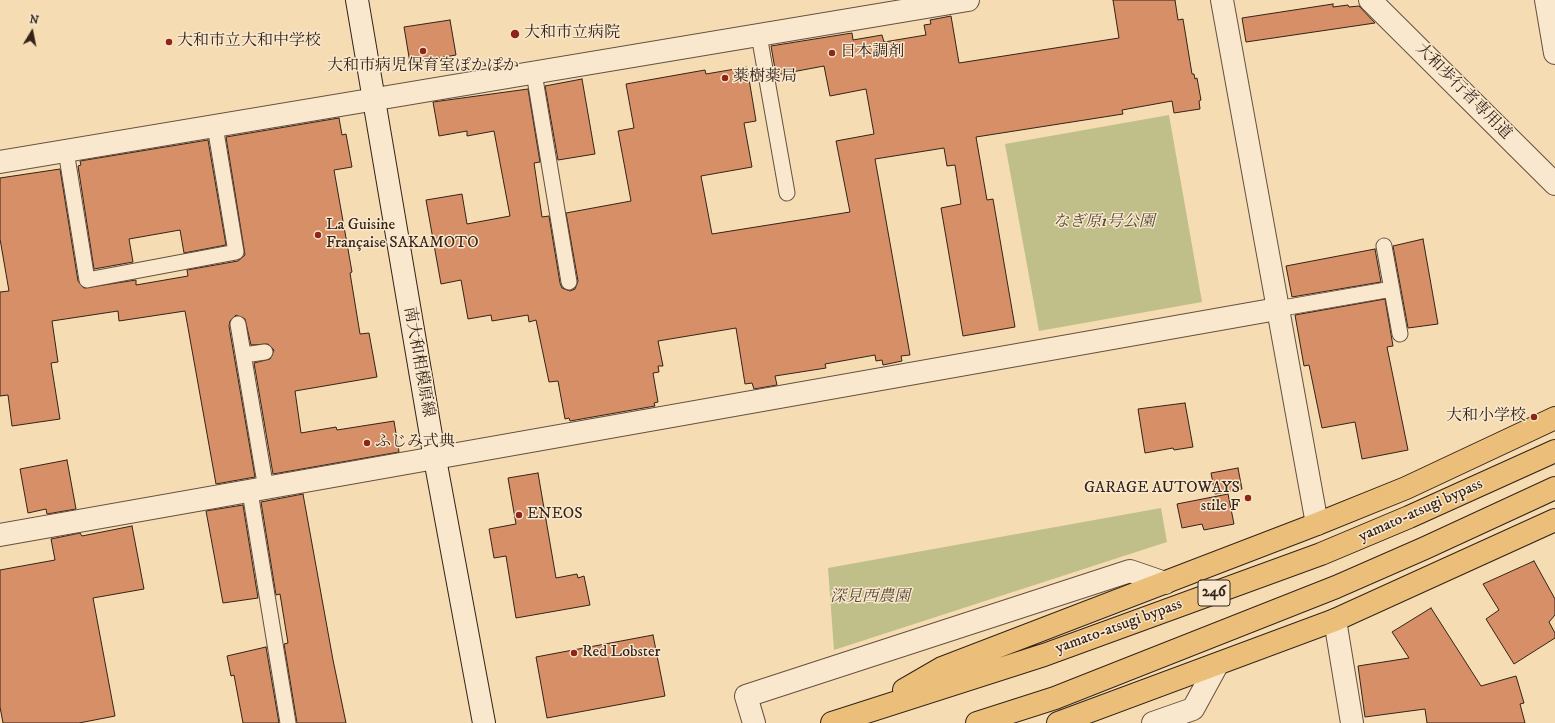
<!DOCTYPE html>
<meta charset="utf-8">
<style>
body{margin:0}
#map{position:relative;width:1555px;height:723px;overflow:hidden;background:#f6dcb3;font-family:"IM FELL DW Pica",serif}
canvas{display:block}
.north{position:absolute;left:12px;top:12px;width:40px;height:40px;-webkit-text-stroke:3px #f9e8ce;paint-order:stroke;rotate:10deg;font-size:11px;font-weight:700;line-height:16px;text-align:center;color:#332319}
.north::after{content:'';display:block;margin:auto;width:14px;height:18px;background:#332319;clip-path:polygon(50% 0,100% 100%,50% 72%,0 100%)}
</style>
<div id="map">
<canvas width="1555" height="723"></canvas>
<div class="north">N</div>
</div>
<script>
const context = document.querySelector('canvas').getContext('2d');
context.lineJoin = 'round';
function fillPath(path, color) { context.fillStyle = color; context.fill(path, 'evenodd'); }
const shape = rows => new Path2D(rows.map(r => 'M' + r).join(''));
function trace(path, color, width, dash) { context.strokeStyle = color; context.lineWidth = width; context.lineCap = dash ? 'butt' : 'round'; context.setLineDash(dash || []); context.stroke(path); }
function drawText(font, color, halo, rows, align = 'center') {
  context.font = font + ' "IM FELL DW Pica","Noto Serif JP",serif'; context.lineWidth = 3; context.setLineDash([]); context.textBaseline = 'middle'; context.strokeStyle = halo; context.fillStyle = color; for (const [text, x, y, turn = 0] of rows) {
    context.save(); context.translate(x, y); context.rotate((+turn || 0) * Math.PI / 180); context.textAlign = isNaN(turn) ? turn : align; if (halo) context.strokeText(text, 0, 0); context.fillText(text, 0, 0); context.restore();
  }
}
fillPath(shape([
 [1169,115,1202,302,1039,331,1005,144],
 [1161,508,1167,542,834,650,828,568]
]), '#c0bf8a');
const building = shape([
 [1113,0,1175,0,1178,20,1183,19,1192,74,1194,74,1195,79,1197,78,1201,100,1199,101,1200,109,1174,113,1172,101,1122,110,1123,114,976,137,987,200,993,199,1015,327,963,336,941,208,961,204,955,165,947,166,944,148,875,159,910,355,901,356,902,361,883,365,882,360,876,361,875,355,825,364,826,368,775,376,777,385,754,389,752,383,745,384,736,328,658,341,663,366,658,366,659,372,653,373,658,402,654,403,655,406,570,421,569,418,565,419,558,381,549,382,536,320,529,322,528,315,492,321,491,315,468,319,461,280,441,284,426,200,462,194,467,224,510,216,494,131,467,136,467,131,439,136,433,102,528,89,540,162,534,163,542,217,549,216,560,283,562,288,570,291,575,289,578,281,566,213,631,201,618,131,634,128,626,84,705,70,706,74,747,67,756,121,744,123,752,167,701,176,712,234,850,212,836,141,874,134,866,89,830,96,824,66,776,75,771,46,852,33,853,40,882,35,884,42,926,35,924,25,931,24,930,20,951,16,959,63,1119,38,1113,0],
 [1333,4,1333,7,1348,5,1349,7,1359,6,1375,23,1246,42,1242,18,1333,4],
 [450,20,456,55,410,63,404,27,450,20],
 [582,79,595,154,558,160,545,86,582,79],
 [339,118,342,135,346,134,352,167,334,170,352,272,350,273,360,334,369,333,377,377,295,391,301,433,336,427,337,430,394,421,399,452,273,474,254,363,270,359,274,350,268,344,251,345,245,319,236,315,230,321,229,326,255,477,216,484,185,311,119,321,118,311,52,321,58,362,51,363,60,419,12,426,8,395,0,396,0,292,9,291,0,239,0,178,60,169,78,281,84,288,136,280,136,285,188,276,187,270,238,261,245,255,226,137,339,118],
 [208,140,226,245,184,253,180,230,129,239,133,262,94,269,78,166,81,165,80,161,208,140],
 [1423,239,1438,324,1408,328,1393,246,1423,239],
 [1375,249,1381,282,1292,297,1286,266,1375,249],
 [1385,299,1393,346,1387,347,1408,450,1362,459,1355,422,1322,428,1309,365,1304,366,1295,315,1385,299],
 [1185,403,1193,447,1174,450,1173,448,1145,453,1138,409,1185,403],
 [67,460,76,509,47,514,46,509,28,513,20,469,67,460],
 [1238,468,1242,489,1215,494,1211,473,1238,468],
 [538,473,556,578,577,574,578,578,584,576,590,605,516,618,506,556,494,558,489,529,516,524,508,478,538,473],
 [303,494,333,660,346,723,297,723,284,644,288,643,280,594,276,595,261,502,303,494],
 [1228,494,1234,524,1204,530,1202,524,1182,528,1177,504,1228,494],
 [243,505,258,598,223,603,206,511,243,505],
 [132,526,144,589,93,598,115,716,79,723,3,723,0,707,0,570,55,560,51,539,80,533,82,536,132,526],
 [1534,561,1555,599,1555,615,1549,622,1555,633,1555,638,1514,664,1486,619,1499,610,1483,584,1534,561],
 [1431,608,1481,686,1516,676,1524,703,1520,704,1525,723,1427,723,1425,709,1365,717,1358,666,1409,658,1392,632,1431,608],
 [653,635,665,696,547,718,536,657,653,635],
 [266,647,279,723,243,723,234,675,231,676,227,656,266,647]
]);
fillPath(building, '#d68f66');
trace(building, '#332319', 1);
const lane = shape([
 [759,35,787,193],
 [534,73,569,282],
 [66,151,87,280,236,252,215,126],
 [1384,246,1400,334],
 [1277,309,1392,289],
 [238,324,266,489],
 [244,355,265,352],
 [250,492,288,723]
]);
const street = shape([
 [1222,0,1317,524],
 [1370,0,1555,184],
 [1546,0,1555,53],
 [0,162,968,0],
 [0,535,1277,309],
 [1335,620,1352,723],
 [754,723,746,696,1130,571,1165,583],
 [1153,723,1193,709,1217,665]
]);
const secondary = shape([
 [357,0,435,459,484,723]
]);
const highway = shape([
 [904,690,942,668,1317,524,1406,488,1555,418],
 [832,723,1044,655,1321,554,1409,517,1555,451],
 [977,723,1055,698,1336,587,1425,548,1555,488],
 [1058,723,1335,620,1555,520]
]);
trace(lane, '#645140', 17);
trace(street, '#645140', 24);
trace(secondary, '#332319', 24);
trace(highway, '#332319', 24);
trace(lane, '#f9e8ce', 15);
trace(street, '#f9e8ce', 22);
trace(secondary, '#f9e8ce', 22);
trace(highway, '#ebbe7a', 22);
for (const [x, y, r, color] of [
 [515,34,5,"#8f2418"],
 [169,42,4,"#8f2418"],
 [423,51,4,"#8f2418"],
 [832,53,4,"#8f2418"],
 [725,78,4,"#8f2418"],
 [318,235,4,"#8f2418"],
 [1534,417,4,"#8f2418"],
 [367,443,4,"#8f2418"],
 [1248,498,4,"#8f2418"],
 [519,515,4,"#8f2418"],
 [574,653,4,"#8f2418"]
]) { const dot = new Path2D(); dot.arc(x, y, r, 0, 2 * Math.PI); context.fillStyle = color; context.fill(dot); trace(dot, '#f9e8ce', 1.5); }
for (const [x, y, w] of [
 [1214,593,32]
]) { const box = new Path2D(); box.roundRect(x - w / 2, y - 13, w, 26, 3); context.fillStyle = '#f9e8ce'; context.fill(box); trace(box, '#332319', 1); }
drawText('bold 15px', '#332319', null, [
 ["246",1214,593]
]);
drawText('16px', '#332319', '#f9e8ce', [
 ["大和市立病院",524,34],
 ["大和市立大和中学校",177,42],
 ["日本調剤",840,53],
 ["大和市病児保育室ぽかぽか",423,67,"center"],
 ["薬樹薬局",733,78],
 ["La Guisine",326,226],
 ["Française SAKAMOTO",326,244],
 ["大和小学校",1526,417,"right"],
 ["ふじみ式典",375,443],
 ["GARAGE AUTOWAYS",1240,489,"right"],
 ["stile F",1240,507,"right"],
 ["ENEOS",527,515],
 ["Red Lobster",582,653]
], 'left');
drawText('16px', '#332319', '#f9e8ce', [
 ["大和歩行者専用道",1463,92,45],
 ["南大和相模原線",418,362,80],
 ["yamato-atsugi bypass",1421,511,-24],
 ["yamato-atsugi bypass",1119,627,-20]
]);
drawText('italic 16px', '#564a35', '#f9e8ce', [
 ["なぎ原1号公園",1104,223],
 ["深見西農園",870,598]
]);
</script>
